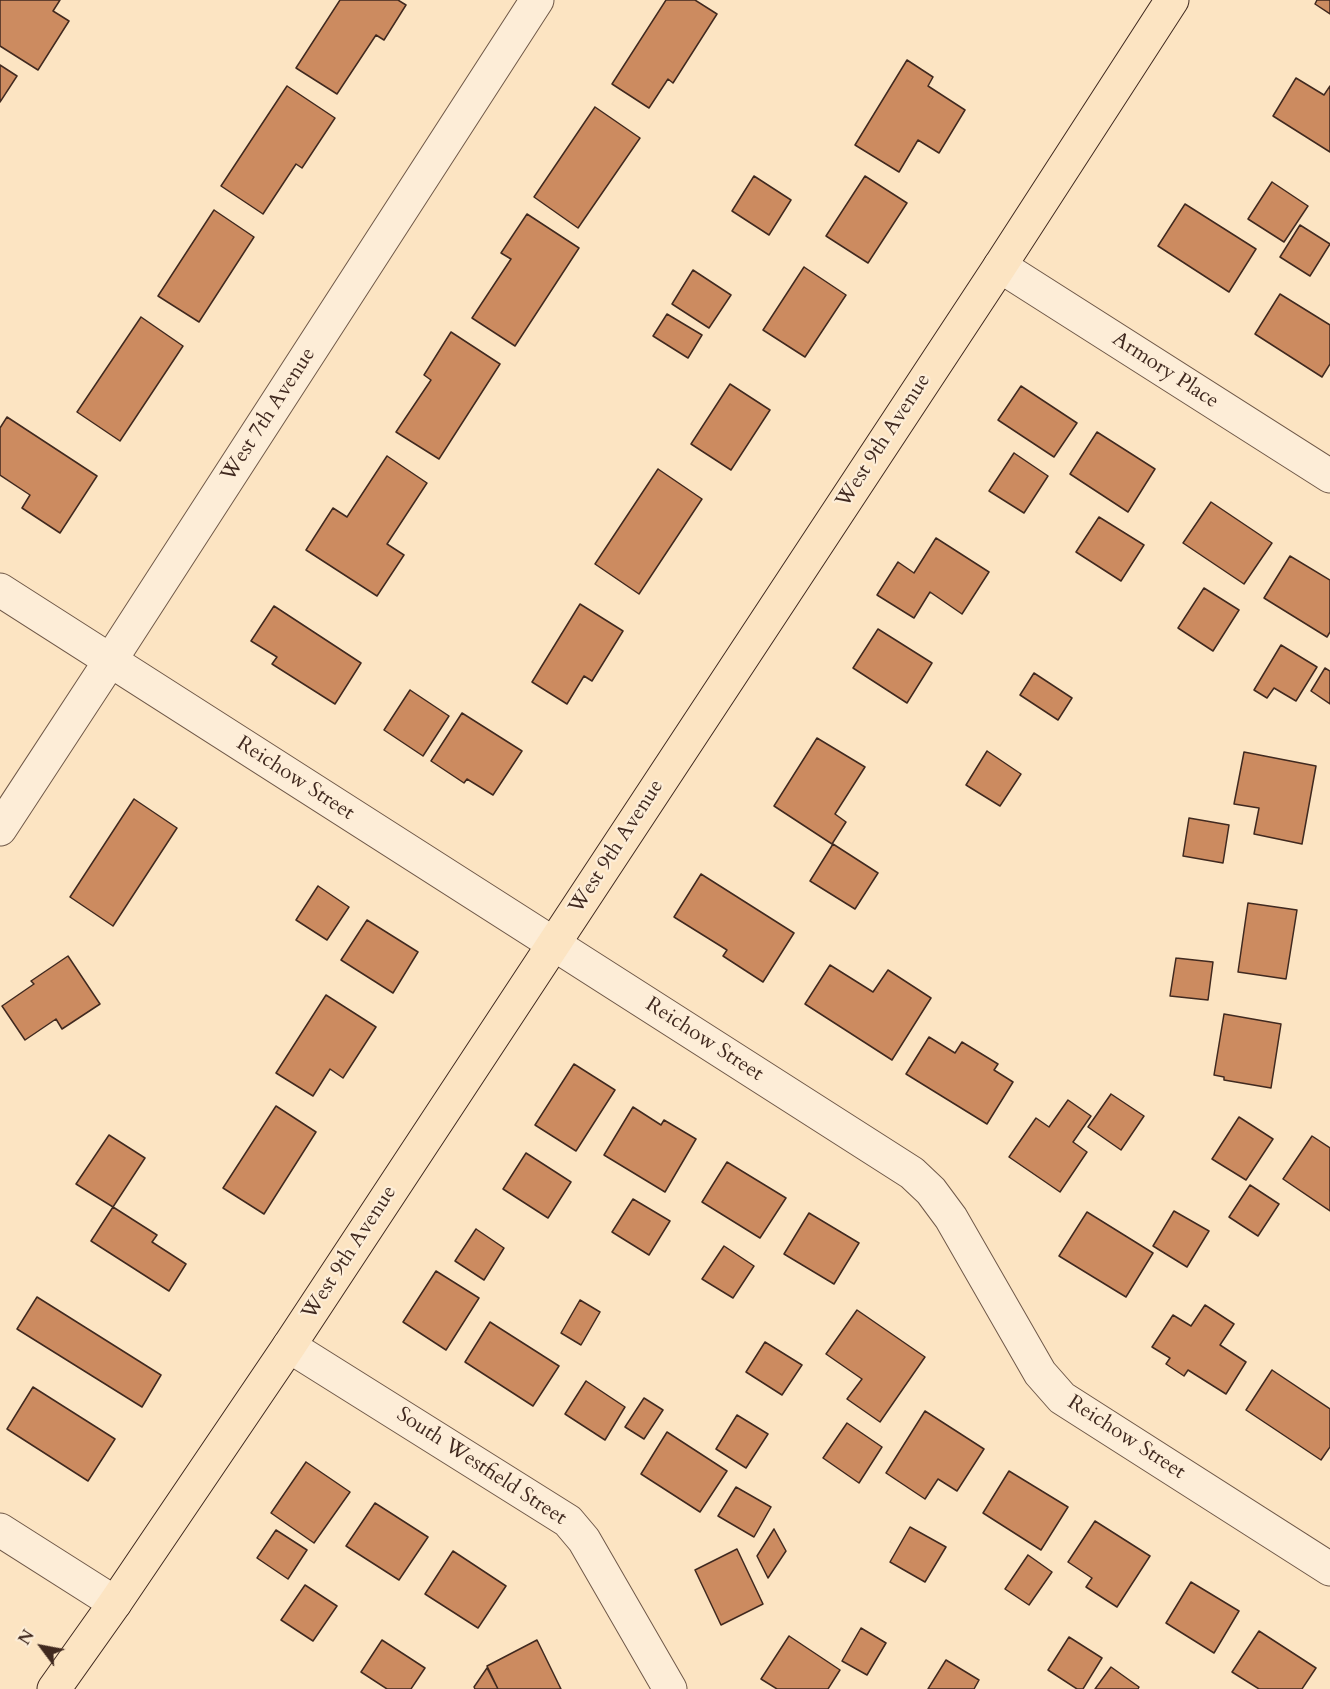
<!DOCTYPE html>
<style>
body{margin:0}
#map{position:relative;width:1330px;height:1689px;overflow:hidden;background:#fce4c2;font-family:Cardo,serif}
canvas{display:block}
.north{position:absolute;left:12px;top:1617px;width:60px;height:60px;-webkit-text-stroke:4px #fdedd7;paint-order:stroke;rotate:302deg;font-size:16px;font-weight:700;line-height:24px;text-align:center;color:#40291f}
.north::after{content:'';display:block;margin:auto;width:21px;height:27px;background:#40291f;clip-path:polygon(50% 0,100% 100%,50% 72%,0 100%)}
</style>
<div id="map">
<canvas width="1330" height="1689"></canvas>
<div class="north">N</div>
</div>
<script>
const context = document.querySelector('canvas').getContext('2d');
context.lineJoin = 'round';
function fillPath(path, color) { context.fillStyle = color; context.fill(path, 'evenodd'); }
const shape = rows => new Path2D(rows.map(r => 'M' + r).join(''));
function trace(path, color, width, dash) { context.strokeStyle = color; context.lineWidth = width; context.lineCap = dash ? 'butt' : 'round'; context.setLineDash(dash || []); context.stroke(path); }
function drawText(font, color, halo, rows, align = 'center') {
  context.font = font + ' Cardo,serif'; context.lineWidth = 4.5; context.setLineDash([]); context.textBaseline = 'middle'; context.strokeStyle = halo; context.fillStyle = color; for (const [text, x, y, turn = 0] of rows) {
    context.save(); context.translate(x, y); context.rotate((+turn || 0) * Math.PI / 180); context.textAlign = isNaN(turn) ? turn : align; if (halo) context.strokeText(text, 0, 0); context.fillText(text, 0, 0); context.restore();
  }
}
const building = shape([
 [0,0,60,0,53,11,69,21,38,70,0,46,0,0],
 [340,0,398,0,406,5,384,40,376,35,337,94,296,68,340,0],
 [666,0,695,0,717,14,673,83,668,79,649,108,612,84,666,0],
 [1317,0,1330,0,1330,14,1315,4,1317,0],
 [907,60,933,77,928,86,965,110,939,153,918,140,899,172,855,145,907,60],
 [0,65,17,76,0,102,0,65],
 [1296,78,1324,95,1330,86,1330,152,1273,116,1296,78],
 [287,86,335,118,302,168,296,164,263,214,221,186,287,86],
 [595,107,640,138,578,228,534,197,595,107],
 [754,176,791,200,769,235,732,211,754,176],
 [865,176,907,203,868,263,826,236,865,176],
 [1272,182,1308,206,1284,242,1248,219,1272,182],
 [1185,204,1256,249,1229,292,1158,246,1185,204],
 [214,210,254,237,199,322,158,296,214,210],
 [527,214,579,248,515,346,472,318,511,259,501,253,527,214],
 [1300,225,1330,244,1310,276,1280,257,1300,225],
 [804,267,846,295,805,357,763,330,804,267],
 [693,270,731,295,709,328,672,304,693,270],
 [1280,294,1330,325,1330,364,1322,377,1255,334,1280,294],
 [667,314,702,335,688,358,653,336,667,314],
 [141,317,183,346,120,441,77,412,141,317],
 [451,332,500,364,439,459,396,432,431,380,424,375,451,332],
 [730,384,770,410,731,470,691,444,730,384],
 [1021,386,1077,423,1054,457,998,420,1021,386],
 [7,417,97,476,60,533,22,508,30,495,0,475,0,428,7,417],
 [1097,432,1155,469,1128,512,1070,474,1097,432],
 [1014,453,1048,476,1024,513,989,491,1014,453],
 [387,456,427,483,387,544,404,555,377,596,306,550,333,508,347,517,387,456],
 [658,469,702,499,639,594,595,564,658,469],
 [1211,502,1272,543,1244,584,1183,543,1211,502],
 [1099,517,1144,545,1121,581,1076,552,1099,517],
 [936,538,989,572,962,614,930,592,914,618,877,595,898,562,914,573,936,538],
 [1290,556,1330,580,1330,632,1327,637,1264,598,1290,556],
 [1204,588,1239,610,1213,651,1178,628,1204,588],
 [580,604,623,631,592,681,584,676,567,704,532,682,580,604],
 [274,606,361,663,335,704,272,664,277,657,251,641,274,606],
 [878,629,932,663,907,703,853,668,878,629],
 [1281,645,1317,667,1296,701,1274,688,1267,698,1254,690,1281,645],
 [1325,668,1330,671,1330,704,1311,691,1325,668],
 [1034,673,1072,698,1058,720,1020,695,1034,673],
 [410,690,449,716,423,756,384,730,410,690],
 [462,713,522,751,493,795,467,779,464,783,431,761,462,713],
 [817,738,865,767,835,814,846,822,832,844,774,806,817,738],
 [987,751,1021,774,1000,806,966,785,987,751],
 [1244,752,1316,766,1302,844,1254,834,1259,808,1234,804,1244,752],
 [134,799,177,828,113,926,70,897,134,799],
 [1189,818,1229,825,1223,863,1183,856,1189,818],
 [833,844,878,873,855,909,810,881,833,844],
 [701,874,794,933,763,982,723,956,727,950,674,917,701,874],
 [318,886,349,907,327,940,296,920,318,886],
 [1248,903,1297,910,1286,979,1238,972,1248,903],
 [367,920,418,952,393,993,341,960,367,920],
 [68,956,100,1004,62,1029,56,1019,25,1040,2,1006,34,984,31,981,68,956],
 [1176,958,1213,962,1208,1000,1170,996,1176,958],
 [830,965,873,992,888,970,931,998,892,1060,805,1004,830,965],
 [326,995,376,1027,343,1078,330,1069,313,1096,276,1073,326,995],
 [1224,1014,1281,1024,1271,1088,1224,1080,1224,1077,1214,1075,1224,1014],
 [929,1037,955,1053,962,1042,998,1064,994,1070,1013,1082,987,1124,906,1074,929,1037],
 [574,1064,615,1090,576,1151,535,1125,574,1064],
 [1111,1094,1144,1116,1121,1150,1088,1127,1111,1094],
 [1068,1100,1091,1116,1073,1142,1087,1152,1060,1192,1009,1157,1036,1118,1049,1127,1068,1100],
 [276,1106,316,1132,264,1214,223,1188,276,1106],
 [633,1107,661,1125,664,1120,696,1139,665,1192,604,1155,633,1107],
 [1239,1117,1273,1139,1246,1180,1212,1159,1239,1117],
 [109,1135,145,1158,113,1207,76,1184,109,1135],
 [1312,1136,1330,1148,1330,1211,1283,1179,1312,1136],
 [526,1153,571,1182,548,1218,503,1189,526,1153],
 [727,1162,786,1198,760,1238,702,1202,727,1162],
 [1250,1185,1279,1204,1258,1236,1229,1217,1250,1185],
 [633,1199,670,1221,649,1255,612,1232,633,1199],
 [113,1207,157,1235,152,1242,186,1264,169,1291,91,1241,113,1207],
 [1174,1211,1209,1231,1187,1267,1153,1246,1174,1211],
 [1087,1212,1153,1253,1126,1297,1059,1256,1087,1212],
 [809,1213,859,1243,834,1284,784,1254,809,1213],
 [476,1229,504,1248,484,1280,455,1261,476,1229],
 [724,1246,754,1266,733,1298,702,1279,724,1246],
 [436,1271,479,1298,446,1350,403,1322,436,1271],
 [37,1297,161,1375,142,1407,17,1329,37,1297],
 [580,1300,600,1312,581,1345,561,1333,580,1300],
 [1205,1305,1234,1324,1220,1345,1246,1362,1226,1394,1188,1370,1184,1376,1166,1364,1170,1358,1152,1347,1173,1315,1191,1326,1205,1305],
 [857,1310,925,1357,880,1422,847,1399,862,1379,826,1354,857,1310],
 [490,1322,559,1366,533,1406,465,1362,490,1322],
 [765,1342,802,1365,782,1395,746,1372,765,1342],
 [1272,1370,1330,1409,1330,1447,1321,1460,1246,1410,1272,1370],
 [586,1381,625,1407,605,1440,565,1414,586,1381],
 [33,1387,115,1439,88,1481,7,1429,33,1387],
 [644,1398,663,1410,644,1439,625,1427,644,1398],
 [925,1411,984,1449,957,1491,938,1479,925,1499,886,1473,925,1411],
 [737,1415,768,1434,746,1468,716,1449,737,1415],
 [847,1423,882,1447,859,1483,823,1458,847,1423],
 [667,1432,727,1471,700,1512,641,1474,667,1432],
 [306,1462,350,1492,314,1543,271,1513,306,1462],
 [1009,1471,1068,1507,1041,1550,983,1513,1009,1471],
 [736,1487,771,1507,754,1537,718,1516,736,1487],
 [375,1503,428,1537,399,1580,346,1546,375,1503],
 [1095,1521,1150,1556,1117,1607,1086,1587,1092,1578,1068,1562,1095,1521],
 [910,1527,946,1547,925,1582,890,1562,910,1527],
 [774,1529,786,1551,768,1578,757,1556,774,1529],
 [276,1530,307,1550,288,1579,257,1558,276,1530],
 [737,1549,763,1604,721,1625,695,1570,737,1549],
 [453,1551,506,1586,478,1628,425,1594,453,1551],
 [1028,1555,1052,1572,1029,1605,1005,1589,1028,1555],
 [1191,1582,1239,1611,1214,1653,1166,1623,1191,1582],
 [305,1585,337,1606,313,1641,281,1620,305,1585],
 [861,1628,886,1643,867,1675,842,1661,861,1628],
 [1259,1631,1316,1668,1302,1689,1259,1689,1232,1672,1259,1631],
 [789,1636,840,1670,828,1689,777,1689,761,1679,789,1636],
 [1069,1637,1102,1658,1083,1689,1077,1689,1048,1670,1069,1637],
 [382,1640,425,1668,411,1689,387,1689,361,1672,382,1640],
 [537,1640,561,1689,498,1689,487,1666,537,1640],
 [946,1660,979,1680,974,1689,928,1689,946,1660],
 [1111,1667,1139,1687,1138,1689,1095,1689,1111,1667],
 [487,1668,498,1689,475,1689,474,1687,487,1668]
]);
fillPath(building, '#cc8b60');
trace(building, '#40291f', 1.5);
const minor = shape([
 [1000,266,1330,476],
 [0,590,912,1173,931,1191,951,1218,1040,1373,1062,1398,1330,1569],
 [0,829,110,661,537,0],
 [289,1346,568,1521,584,1540,670,1689],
 [0,1530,115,1603]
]);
const major = shape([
 [54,1689,115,1603,289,1346,1000,266,1172,0]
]);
trace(minor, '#6f5848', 35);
trace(major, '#40291f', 35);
trace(minor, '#fdedd7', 33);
trace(major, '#fce4c2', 33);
drawText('21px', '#40291f', '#fdedd7', [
 ["Armory Place",1165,371,33],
 ["West 7th Avenue",269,415,-57],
 ["West 9th Avenue",884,441,-57],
 ["Reichow Street",295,779,33],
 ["West 9th Avenue",617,847,-57],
 ["Reichow Street",704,1040,33],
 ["West 9th Avenue",350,1253,-57],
 ["Reichow Street",1126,1438,33],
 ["South Westfield Street",481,1467,33]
]);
</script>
